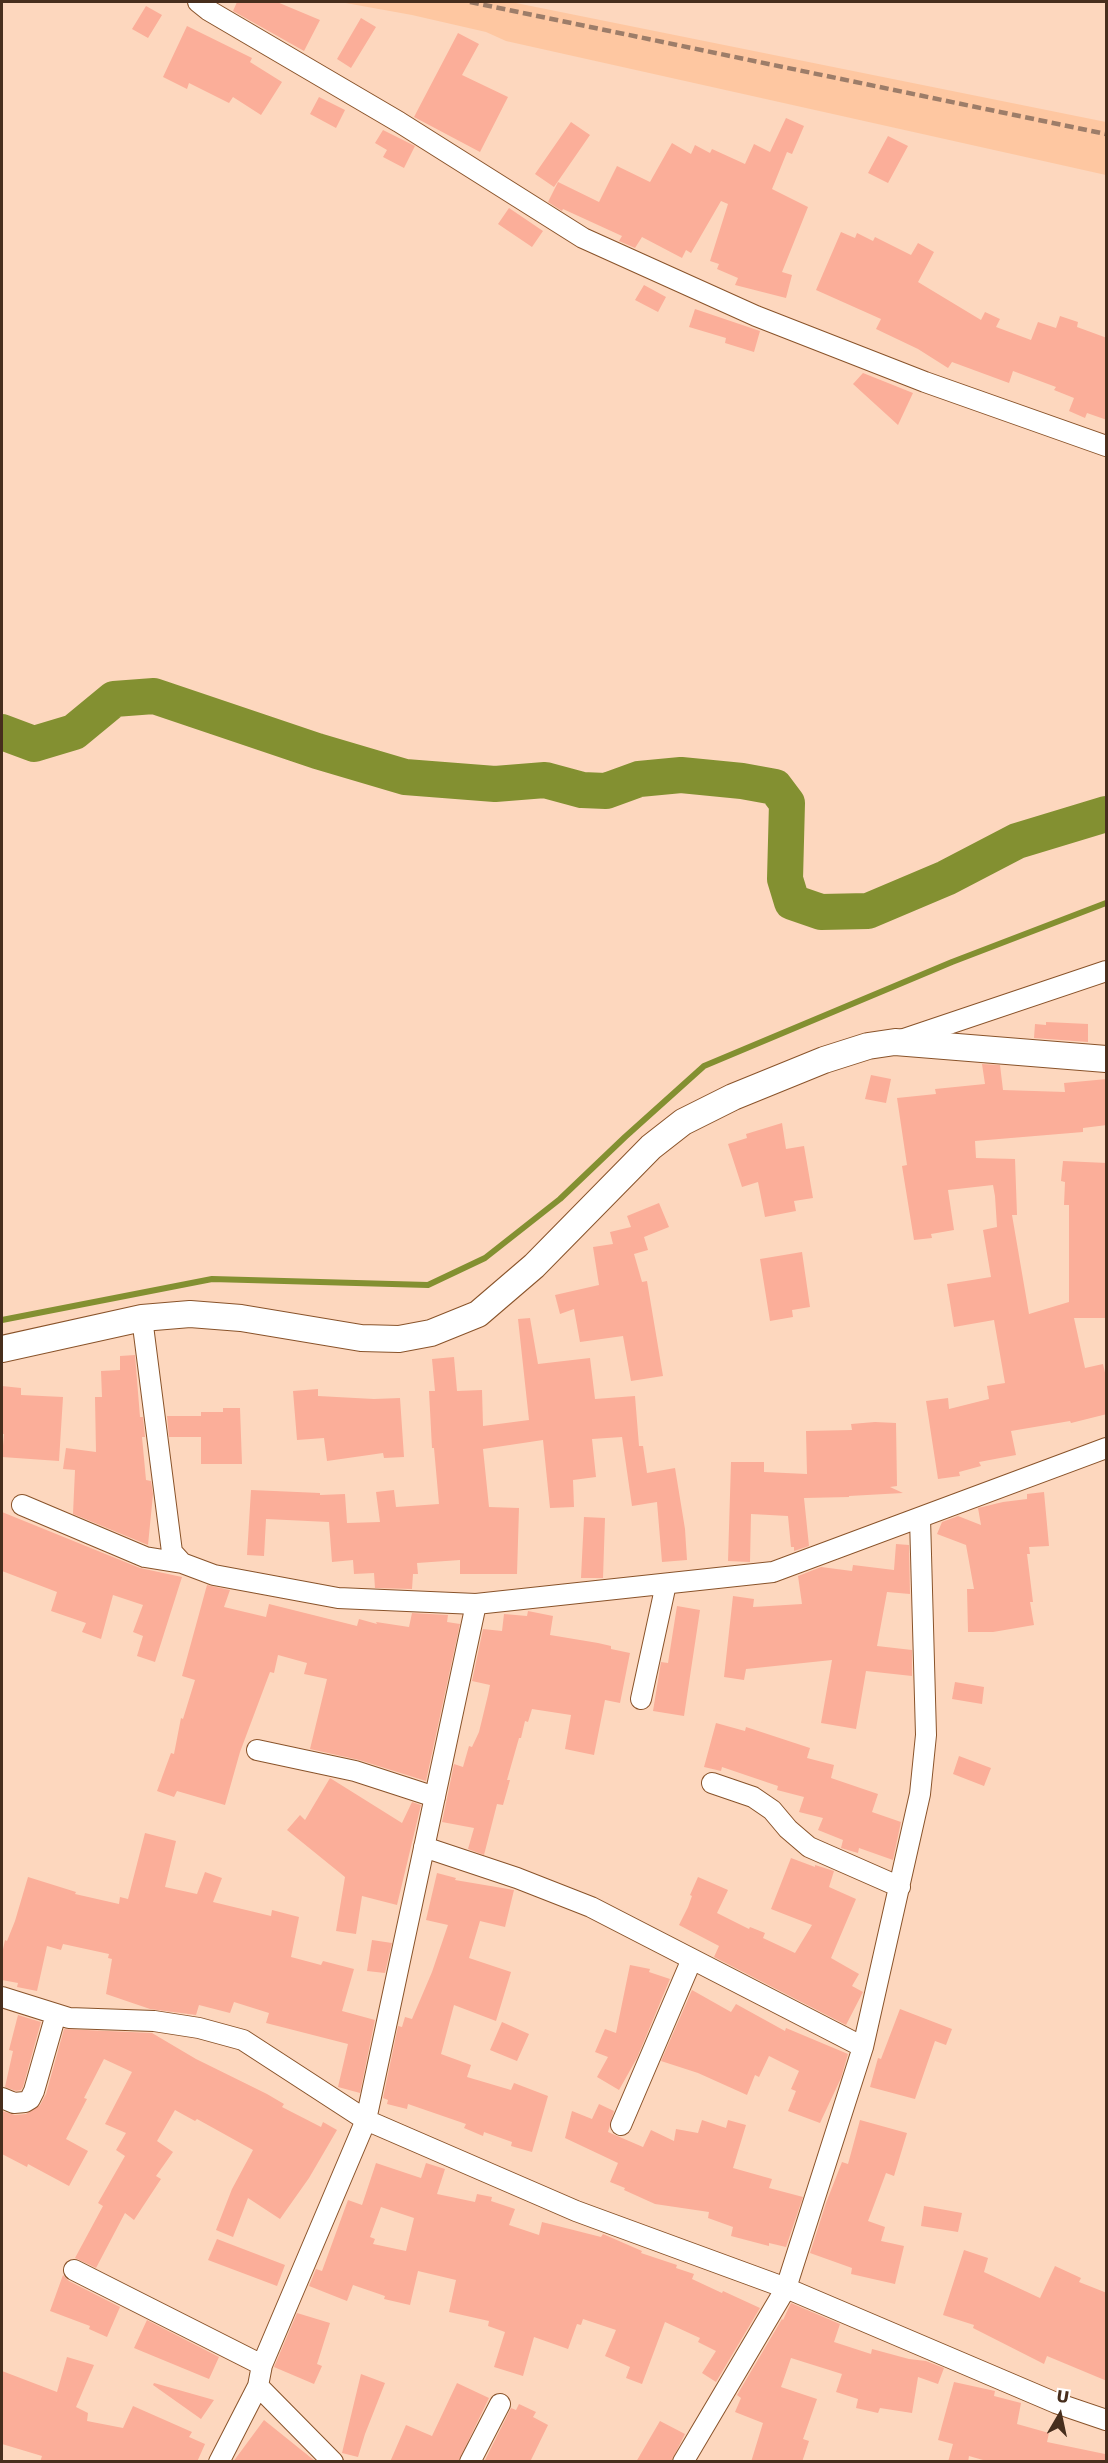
<!DOCTYPE html>
<style>
body{margin:0}
#map{position:relative;width:1108px;height:2463px;overflow:hidden;background:#fdd7be;font-family:"DejaVu Sans",sans-serif}
canvas{display:block}
.frame{position:absolute;inset:0;border:3px solid #472e1d;pointer-events:none}
.north{position:absolute;left:1030px;top:2385px;width:60px;height:60px;-webkit-text-stroke:4px #fff;paint-order:stroke;rotate:9deg;font-size:16px;font-weight:700;line-height:24px;text-align:center;color:#472e1d}
.north::after{content:'';display:block;margin:auto;width:21px;height:27px;background:#472e1d;clip-path:polygon(50% 0,100% 100%,50% 72%,0 100%)}
</style>
<div id="map">
<canvas width="1108" height="2463"></canvas>
<div class="frame"></div>
<div class="north">U</div>
</div>
<script>
const context = document.querySelector('canvas').getContext('2d');
context.lineJoin = 'round';
function fillPath(path, color) { context.fillStyle = color; context.fill(path, 'evenodd'); }
const shape = rows => new Path2D(rows.map(r => 'M' + r).join(''));
function trace(path, color, width, dash) { context.strokeStyle = color; context.lineWidth = width; context.lineCap = dash ? 'butt' : 'round'; context.setLineDash(dash || []); context.stroke(path); }
fillPath(shape([
 [340,2,511,2,1106,122,1106,175,506,41,486,32,412,15]
]), '#fec7a1');
trace(shape([
 [2,1320,212,1279,428,1285,485,1258,560,1199,625,1137,704,1066,952,962,1106,903]
]), '#839031', 6);
trace(shape([
 [2,732,34,744,74,732,114,699,154,696,317,751,405,777,495,784,545,780,582,790,606,791,639,779,681,775,742,781,775,787,787,803,785,879,792,902,821,912,868,911,946,878,1017,841,1106,814]
]), '#839031', 36);
fillPath(shape([
 [237,2,277,2,320,20,304,51,233,11],
 [146,6,162,15,148,38,132,29],
 [361,18,376,27,351,68,337,59],
 [187,26,252,58,250,62,282,82,261,115,233,97,229,103,189,83,187,89,163,77],
 [458,33,479,44,462,75,508,97,480,152,414,117],
 [319,97,345,110,336,128,310,114],
 [786,118,804,126,792,154,787,152,772,189,808,207,782,272,792,275,786,298,735,285,738,278,717,269,719,264,710,261,728,204,721,201,691,253,686,250,682,258,642,237,635,248,619,241,622,236,563,209,562,211,548,202,558,182,599,202,617,166,650,182,672,143,691,154,695,145,710,153,712,149,745,164,754,144,770,152],
 [571,122,590,135,554,187,535,174],
 [383,130,415,146,404,168,383,157,387,150,375,143],
 [888,136,908,146,888,183,868,173],
 [509,208,543,231,532,247,498,224],
 [841,232,855,238,857,233,873,241,875,237,911,255,918,243,934,252,918,282,981,320,985,312,1000,319,996,327,1031,340,1038,322,1056,328,1060,316,1078,322,1077,327,1107,338,1107,420,1087,413,1085,418,1069,411,1074,398,1054,390,1056,387,1013,371,1009,383,952,362,948,368,918,349,876,329,881,319,816,290],
 [644,285,666,297,658,312,635,300],
 [695,309,760,331,754,352,725,343,726,338,689,327],
 [863,373,913,393,898,425,853,384],
 [1046,1022,1088,1024,1088,1042,1034,1038,1035,1024,1046,1025],
 [982,1064,1000,1065,1003,1090,1065,1092,1064,1083,1107,1079,1107,1125,1083,1128,1083,1132,975,1141,976,1158,1015,1159,1017,1215,1012,1215,1029,1314,1069,1302,1069,1205,1064,1205,1065,1182,1061,1181,1063,1161,1107,1163,1107,1318,1074,1318,1085,1368,1103,1364,1107,1381,1107,1414,1071,1423,1070,1421,1011,1431,1016,1455,979,1462,981,1466,959,1472,960,1476,938,1479,926,1401,948,1398,949,1409,989,1399,987,1386,1005,1383,994,1320,954,1327,947,1284,991,1277,983,1230,997,1227,995,1196,993,1185,948,1190,954,1230,931,1234,932,1238,914,1240,902,1166,907,1165,897,1098,936,1094,935,1089,985,1084],
 [871,1075,891,1079,886,1103,865,1099],
 [782,1123,786,1149,804,1146,813,1198,794,1201,796,1211,765,1217,758,1182,742,1187,728,1144,747,1138,746,1134],
 [659,1203,669,1227,644,1237,648,1250,634,1254,642,1282,647,1281,663,1376,631,1381,623,1336,580,1342,574,1309,560,1314,555,1295,599,1285,593,1247,613,1244,610,1232,631,1227,627,1216],
 [802,1252,810,1307,792,1310,793,1317,770,1321,760,1259],
 [530,1318,538,1364,590,1358,595,1399,635,1396,639,1446,643,1446,647,1473,675,1468,685,1529,687,1560,662,1562,657,1502,632,1506,622,1437,592,1439,596,1477,573,1480,574,1507,550,1508,543,1440,483,1449,489,1507,519,1508,517,1574,460,1574,460,1560,417,1563,418,1574,413,1574,412,1589,375,1588,374,1573,354,1574,353,1560,332,1562,329,1522,266,1519,264,1556,247,1555,251,1490,320,1493,320,1495,345,1494,347,1523,380,1522,376,1492,394,1490,396,1507,439,1504,434,1448,432,1448,429,1391,435,1391,432,1359,454,1357,457,1391,482,1390,483,1426,529,1420,518,1319],
 [135,1355,140,1417,143,1417,145,1437,142,1437,146,1480,151,1481,153,1494,148,1545,73,1514,75,1470,63,1469,66,1448,96,1452,95,1397,102,1397,101,1371,120,1370,120,1356],
 [2,1386,21,1388,21,1395,63,1397,59,1461,2,1457,4,1434,2,1434],
 [318,1389,318,1396,374,1399,400,1398,404,1457,384,1458,383,1453,327,1461,324,1438,297,1440,293,1391],
 [223,1408,240,1408,242,1464,201,1464,201,1437,169,1437,167,1416,201,1416,201,1412,223,1412],
 [875,1422,896,1423,897,1486,890,1487,903,1493,849,1496,849,1497,804,1498,809,1546,794,1551,794,1547,791,1547,788,1516,751,1514,750,1562,728,1561,731,1462,764,1462,764,1472,807,1474,806,1431,852,1430,851,1424],
 [1044,1492,1049,1546,1029,1547,1030,1554,1027,1554,1033,1602,1030,1602,1034,1625,993,1632,968,1632,967,1589,974,1589,966,1545,937,1534,942,1522,958,1516,981,1525,978,1508,1003,1502,1027,1499,1027,1494],
 [2,1512,140,1568,182,1577,155,1662,137,1656,143,1636,133,1632,143,1605,113,1595,101,1639,82,1632,86,1623,51,1611,57,1592,2,1571],
 [584,1517,605,1518,603,1578,581,1578],
 [896,1544,909,1545,910,1594,887,1592,877,1646,912,1650,912,1676,866,1671,856,1729,821,1723,832,1660,746,1669,744,1680,724,1677,733,1596,754,1599,753,1607,802,1604,798,1576,821,1567,852,1571,853,1565,894,1570],
 [207,1585,230,1590,224,1607,266,1617,269,1604,357,1626,359,1619,377,1624,376,1622,409,1627,412,1613,448,1615,447,1622,460,1624,426,1781,359,1760,310,1749,327,1679,304,1674,307,1663,278,1655,274,1673,270,1672,240,1752,225,1805,177,1791,174,1797,157,1791,171,1753,174,1754,181,1718,183,1719,195,1680,182,1676],
 [677,1606,700,1610,684,1716,653,1711,661,1662,668,1663],
 [528,1611,553,1616,550,1635,598,1643,611,1646,611,1649,630,1653,620,1703,605,1700,594,1755,565,1749,571,1715,532,1709,528,1722,525,1721,521,1738,519,1738,507,1780,510,1780,503,1805,497,1804,484,1855,468,1849,474,1828,442,1822,454,1764,463,1767,469,1746,472,1747,479,1732,488,1695,490,1685,472,1681,483,1629,502,1631,504,1614,527,1616],
 [955,1682,984,1687,982,1704,952,1699],
 [716,1723,745,1731,746,1727,810,1748,807,1758,834,1765,831,1778,878,1794,872,1812,901,1822,893,1860,859,1848,858,1853,841,1848,843,1840,818,1830,823,1818,799,1812,804,1797,777,1790,778,1786,722,1767,721,1771,704,1767],
 [959,1756,991,1768,984,1786,953,1774],
 [330,1778,402,1823,412,1802,421,1805,397,1905,362,1896,356,1934,336,1931,345,1877,287,1830,300,1815,305,1820],
 [145,1833,176,1841,165,1887,197,1894,205,1872,222,1878,213,1902,271,1916,272,1910,299,1917,291,1957,321,1965,323,1961,354,1969,342,2011,375,2020,360,2093,338,2087,348,2044,266,2023,269,2013,234,2002,230,2013,199,2005,196,2015,150,2009,106,1994,112,1959,108,1958,109,1954,63,1944,61,1950,47,1946,37,1991,17,1987,18,1983,2,1980,2,1954,5,1940,7,1941,15,1921,28,1877,76,1892,75,1894,119,1904,120,1897,128,1899],
 [791,1858,815,1867,815,1865,834,1871,829,1887,856,1899,831,1958,859,1974,852,1986,863,1992,846,2025,714,1957,719,1946,679,1925,688,1907,692,1896,690,1895,698,1877,728,1890,717,1913,749,1929,750,1927,765,1933,763,1938,795,1953,812,1925,771,1909],
 [437,1873,456,1878,455,1880,514,1890,505,1927,480,1921,469,1958,511,1972,496,2021,454,2005,441,2054,471,2065,467,2077,511,2090,514,2083,548,2096,532,2152,511,2146,512,2142,484,2132,483,2136,464,2128,466,2124,408,2104,407,2109,387,2104,388,2100,383,2098,398,2026,402,2027,405,2017,412,2019,432,1972,448,1925,426,1920],
 [372,1940,392,1943,385,1973,367,1971],
 [630,1965,650,1969,649,1972,670,1979,637,2058,619,2090,597,2077,608,2057,595,2052,605,2029,616,2033],
 [692,1990,731,2012,736,2004,785,2031,786,2028,848,2054,841,2078,820,2123,788,2111,796,2091,791,2089,799,2071,769,2056,759,2077,755,2075,747,2095,698,2073,661,2061],
 [900,2009,952,2029,946,2045,935,2041,915,2099,870,2087,878,2058,881,2059],
 [18,2015,41,2022,23,2087,21,2090,16,2091,5,2087,13,2051,9,2050],
 [502,2022,529,2034,517,2061,490,2050],
 [64,2029,152,2033,196,2059,267,2094,284,2104,282,2107,321,2127,323,2122,337,2130,309,2178,280,2219,248,2198,233,2237,216,2230,232,2189,253,2150,197,2119,195,2121,175,2110,157,2141,173,2152,156,2176,161,2179,134,2220,125,2213,96,2268,75,2258,103,2206,98,2203,125,2156,116,2150,126,2133,105,2124,132,2072,104,2059,84,2098,87,2099,66,2139,88,2151,69,2186,28,2164,27,2167,2,2154,2,2111,15,2115,26,2114,40,2105,46,2094],
 [599,2104,614,2111,608,2132,643,2147,651,2130,674,2141,676,2129,698,2133,702,2120,726,2128,728,2120,746,2125,733,2168,772,2179,769,2188,803,2197,786,2247,769,2243,769,2246,731,2236,733,2227,708,2218,709,2212,655,2204,624,2190,625,2188,610,2182,618,2163,565,2138,572,2111,592,2119],
 [860,2120,907,2133,894,2176,886,2173,868,2221,885,2227,881,2241,904,2246,895,2284,851,2274,852,2268,810,2253,826,2203,842,2162,848,2164],
 [376,2163,421,2178,426,2163,445,2169,437,2194,475,2202,477,2194,492,2197,491,2201,515,2209,509,2225,539,2235,542,2222,601,2237,603,2234,642,2251,641,2253,677,2265,676,2268,694,2274,692,2279,722,2293,723,2291,760,2308,716,2382,702,2373,716,2351,698,2342,700,2338,665,2322,642,2384,626,2378,630,2367,605,2356,616,2330,583,2319,581,2325,577,2324,568,2349,534,2337,523,2376,494,2367,505,2332,488,2326,489,2321,449,2312,456,2280,418,2271,410,2305,384,2299,385,2296,353,2285,347,2301,309,2286,316,2269,322,2271,348,2200,362,2205],
 [381,2207,414,2218,406,2251,373,2244,375,2239,370,2237],
 [924,2206,962,2213,958,2232,921,2226],
 [217,2239,285,2265,277,2286,208,2260],
 [964,2250,988,2258,984,2272,1040,2298,1055,2266,1081,2278,1079,2282,1107,2293,1107,2381,1047,2356,1044,2364,973,2328,974,2325,943,2315],
 [63,2275,69,2281,120,2307,107,2337,89,2329,90,2326,50,2311],
 [791,2303,840,2324,834,2342,871,2354,872,2349,909,2359,926,2361,944,2368,938,2384,918,2377,912,2413,880,2408,878,2413,856,2408,858,2399,836,2392,842,2374,791,2358,781,2387,817,2399,803,2439,809,2441,802,2462,751,2462,763,2423,735,2412,741,2398,737,2395,782,2319,783,2320],
 [297,2313,330,2323,317,2364,322,2366,314,2384,274,2367],
 [147,2320,219,2357,209,2379,134,2348],
 [67,2357,94,2365,76,2407,88,2413,87,2421,123,2428,133,2406,192,2432,189,2437,205,2444,197,2462,40,2462,42,2456,2,2444,2,2371,57,2392],
 [361,2374,385,2383,365,2434,358,2457,342,2453],
 [954,2382,995,2391,994,2396,1021,2403,1017,2424,1049,2433,1047,2442,1105,2454,1105,2462,990,2462,969,2456,968,2462,948,2462,953,2444,938,2440],
 [154,2383,214,2400,201,2419,153,2385],
 [457,2383,489,2398,458,2462,390,2462,406,2425,432,2436],
 [519,2404,536,2412,533,2417,548,2425,530,2462,484,2462,511,2408,516,2410],
 [264,2420,315,2461,316,2462,233,2462],
 [660,2421,685,2434,671,2462,636,2462]
]), '#fbae99');
const minor = shape([
 [198,2,208,10,399,122,583,238,756,316,925,382,1106,446],
 [901,1040,1106,971],
 [142,1318,172,1552,182,1563,214,1575,338,1598,476,1604,773,1572,1106,1448],
 [22,1505,145,1557,182,1563],
 [641,1699,666,1584],
 [257,1750,355,1771,435,1797],
 [712,1783,753,1797,772,1810,788,1829,809,1847,900,1887],
 [424,1847,517,1878,591,1907,863,2047],
 [2,1997,69,2018,154,2021,199,2028,243,2040,366,2120,576,2211,786,2288,1056,2403,1106,2420],
 [2,2098,14,2103,25,2102,30,2099,34,2091,56,2014],
 [621,2125,692,1959],
 [74,2270,262,2365],
 [258,2386,333,2462],
 [219,2462,258,2386,262,2365,366,2120,476,1604],
 [470,2462,500,2404],
 [683,2462,786,2288,863,2047,920,1794,926,1735,920,1518]
]);
const tertiary = shape([
 [2,1349,142,1318,190,1314,241,1318,361,1338,399,1339,431,1333,478,1314,534,1266,651,1147,683,1122,733,1097,824,1060,868,1046,895,1042,1106,1059]
]);
trace(minor, '#89532a', 22);
trace(tertiary, '#89532a', 28);
trace(minor, '#fff', 20);
trace(tertiary, '#fff', 26);
trace(shape([
 [470,2,1106,134]
]), '#9d7d69', 4.5, [9, 4.5]);
</script>
